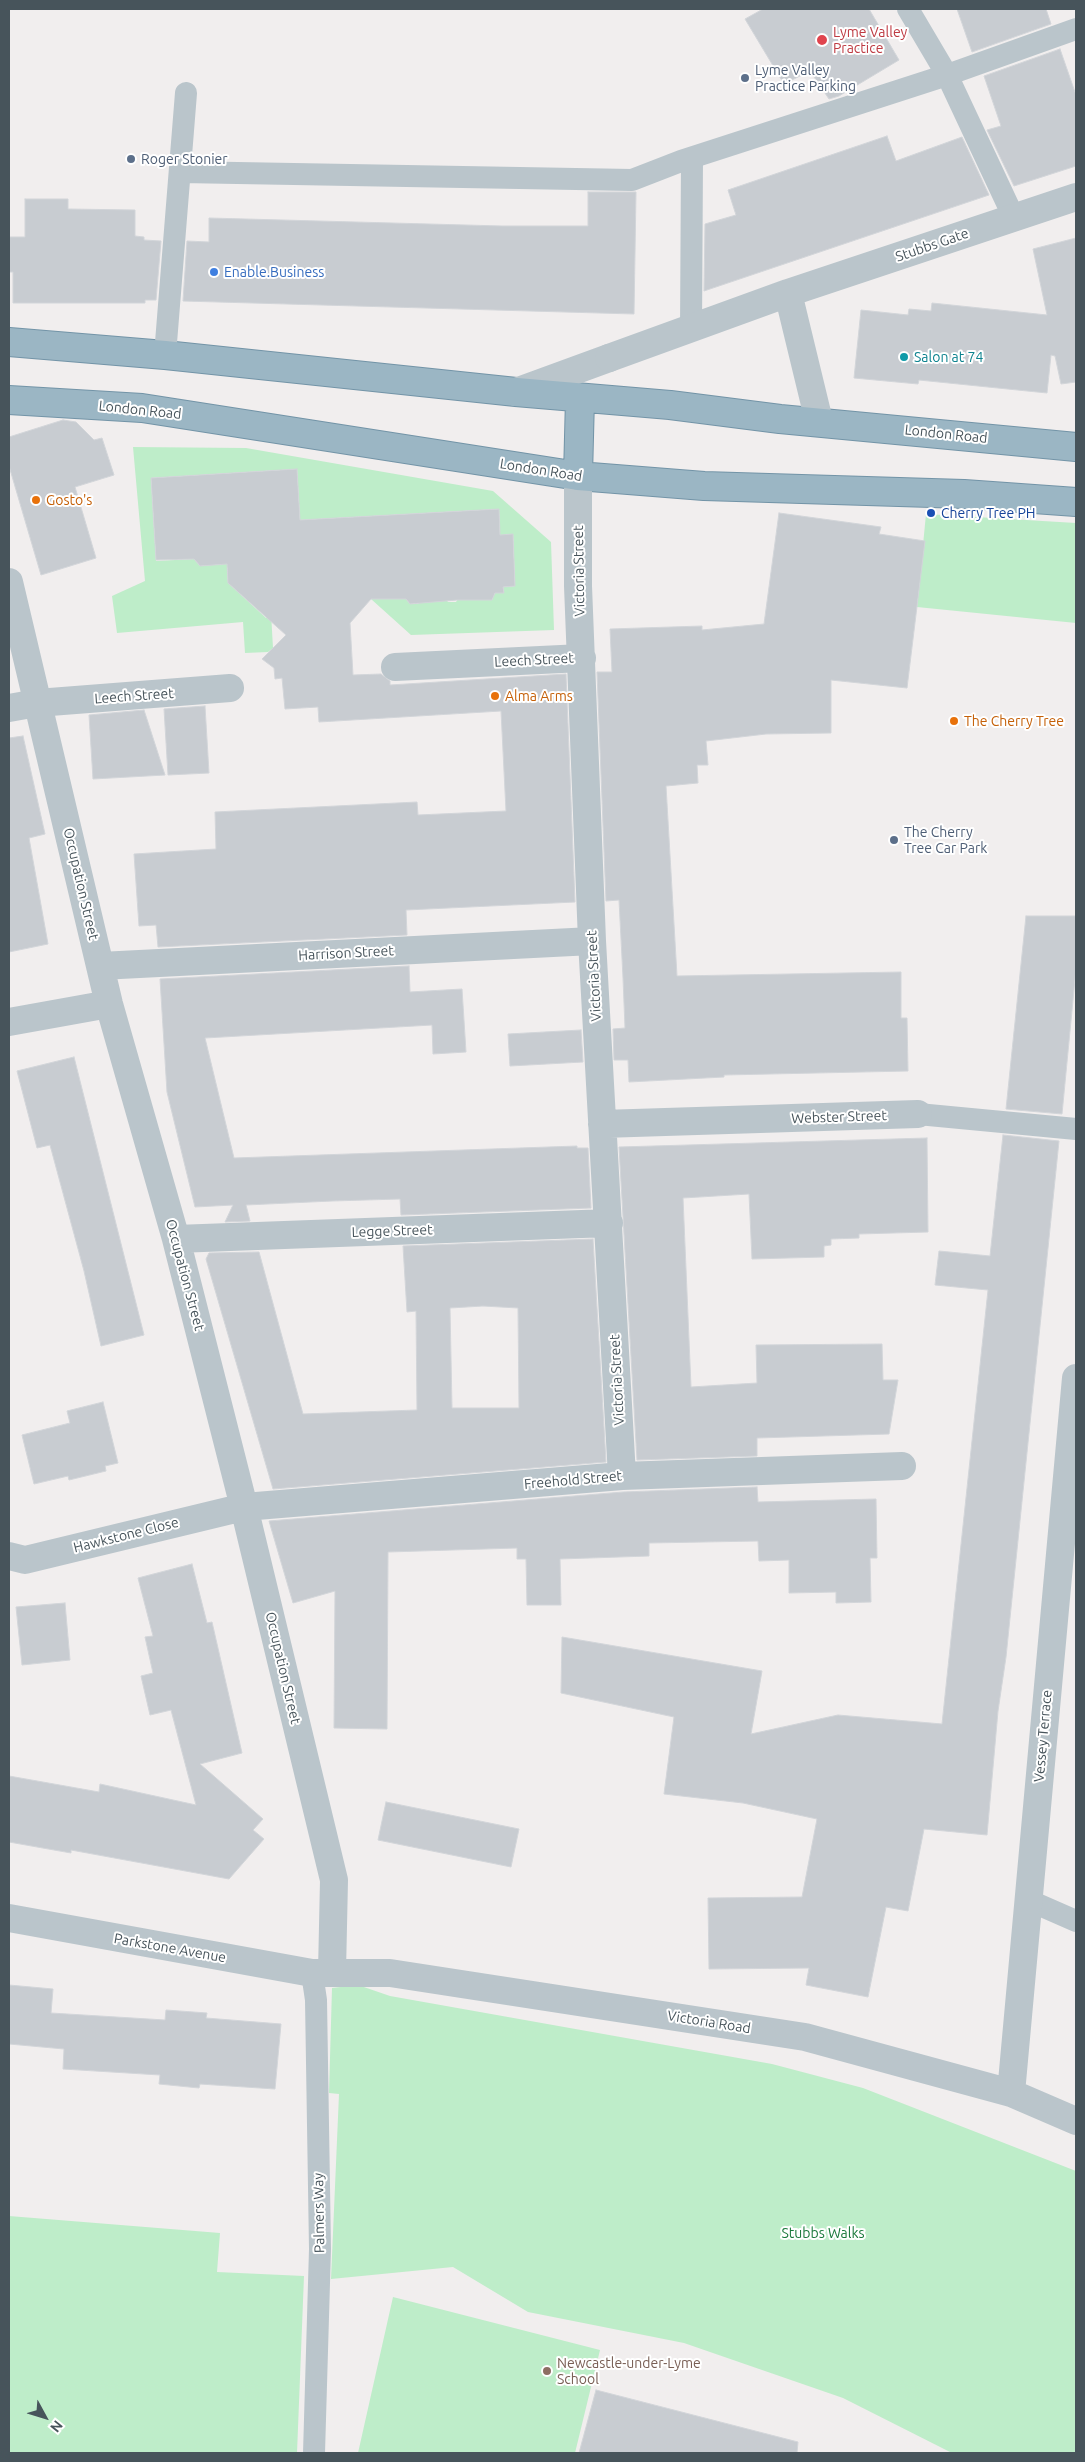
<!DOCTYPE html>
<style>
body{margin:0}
#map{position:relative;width:1085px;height:2462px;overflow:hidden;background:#f1eeee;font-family:Ubuntu,sans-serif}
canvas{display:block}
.frame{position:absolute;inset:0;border:10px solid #47545b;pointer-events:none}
.north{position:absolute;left:20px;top:2392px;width:50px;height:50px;-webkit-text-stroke:4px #fff;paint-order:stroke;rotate:129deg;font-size:14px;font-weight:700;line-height:20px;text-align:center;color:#47545b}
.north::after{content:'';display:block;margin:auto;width:18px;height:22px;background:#47545b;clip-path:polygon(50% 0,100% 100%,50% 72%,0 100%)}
</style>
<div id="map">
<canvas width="1085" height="2462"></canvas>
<div class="frame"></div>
<div class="north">N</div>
</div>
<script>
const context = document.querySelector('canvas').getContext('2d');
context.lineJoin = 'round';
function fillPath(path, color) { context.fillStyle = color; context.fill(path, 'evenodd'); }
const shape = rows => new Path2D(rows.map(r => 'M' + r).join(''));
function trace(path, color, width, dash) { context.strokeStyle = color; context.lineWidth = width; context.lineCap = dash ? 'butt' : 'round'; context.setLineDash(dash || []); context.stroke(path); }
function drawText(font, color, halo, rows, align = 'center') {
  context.font = font + ' Ubuntu,sans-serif'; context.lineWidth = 4; context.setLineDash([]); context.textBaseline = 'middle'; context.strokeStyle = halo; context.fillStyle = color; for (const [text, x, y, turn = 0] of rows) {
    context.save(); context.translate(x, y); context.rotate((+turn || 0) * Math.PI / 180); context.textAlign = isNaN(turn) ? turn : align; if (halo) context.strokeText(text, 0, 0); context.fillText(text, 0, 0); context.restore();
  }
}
fillPath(shape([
 [133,447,246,448,493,491,551,542,554,630,411,635,371,599,406,599,410,604,418,604,421,598,444,597,448,602,456,602,460,596,480,594,484,600,492,600,495,593,504,593,503,587,515,586,513,535,500,535,499,509,300,520,297,469,151,478,156,561,194,559,200,566,241,562,227,568,228,583,266,618,271,613,273,648,268,652,245,653,243,622,117,633,112,596,145,581],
 [926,514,1076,523,1076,623,917,607],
 [358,1985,390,1996,772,2064,863,2088,1076,2171,1076,2453,952,2453,843,2398,684,2343,528,2312,453,2267,331,2279,339,2094,329,2093,332,1988],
 [9,2216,220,2233,217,2272,304,2276,297,2453,9,2453],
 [393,2297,600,2350,575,2453,358,2453]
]), '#beedc9');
const building = shape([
 [763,9,869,9,899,60,839,96,829,99,810,71,784,84,745,19,763,9],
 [957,9,1046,9,1051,24,972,52,957,9],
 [1060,49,1076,95,1076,166,1014,186,987,130,1001,126,984,76,1060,49],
 [887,136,896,161,962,137,989,195,704,291,705,224,736,215,728,190,887,136],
 [588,192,636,192,634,314,183,301,187,241,209,242,209,218,502,226,588,226,588,192],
 [25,199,68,199,68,209,135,210,135,236,144,237,144,240,161,241,156,300,145,300,145,303,13,303,13,272,9,272,9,237,25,237,25,199],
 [1076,238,1076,382,1061,384,1055,356,1051,355,1047,393,919,380,918,384,854,378,861,310,908,315,909,309,931,311,932,303,1047,315,1033,249,1076,238],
 [63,420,76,422,94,440,102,438,114,475,75,487,96,558,41,575,9,466,9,437,63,420],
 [297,469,300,520,499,509,500,535,513,534,515,586,503,587,504,593,495,593,492,600,457,600,410,604,406,599,371,599,350,623,353,675,381,674,390,681,390,685,566,674,575,902,406,910,407,935,158,947,156,925,139,926,134,854,216,849,215,812,417,802,418,815,506,811,501,711,319,722,318,707,285,709,282,678,275,679,274,668,262,659,286,635,228,583,227,564,200,566,194,559,156,560,151,478,297,469],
 [779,513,881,527,879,534,925,541,907,688,831,680,831,733,766,734,706,741,708,765,697,765,698,783,666,786,677,976,901,972,901,1018,907,1018,908,1071,724,1075,724,1077,629,1082,628,1060,614,1060,613,1029,625,1028,623,978,619,900,606,901,597,672,612,672,610,629,702,626,702,630,764,624,779,513],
 [205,706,209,773,168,775,164,709,205,706],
 [144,710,165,775,93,779,89,715,144,710],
 [23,736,45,834,29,838,48,944,9,952,9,738,23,736],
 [1026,916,1076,916,1076,969,1062,1114,1006,1109,1026,916],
 [409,966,410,992,462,989,466,1052,433,1054,432,1025,205,1038,234,1158,577,1146,577,1148,588,1148,591,1208,401,1215,400,1199,332,1201,246,1205,250,1221,225,1222,233,1205,195,1207,167,1092,160,979,409,966],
 [581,1030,583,1062,510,1066,508,1034,581,1030],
 [74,1057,144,1335,101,1346,84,1271,50,1145,37,1148,17,1071,74,1057],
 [1003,1135,1059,1141,1006,1657,998,1711,987,1835,924,1829,908,1911,886,1907,868,1997,806,1985,809,1968,709,1969,708,1898,802,1897,817,1819,743,1803,664,1794,674,1717,561,1693,562,1637,762,1671,751,1734,838,1715,942,1724,988,1290,935,1285,939,1251,990,1256,1003,1135],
 [927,1138,928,1232,859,1234,859,1238,831,1239,831,1245,824,1246,824,1257,752,1259,749,1194,683,1198,691,1387,757,1383,756,1345,882,1344,883,1380,898,1380,889,1434,757,1438,757,1456,637,1460,619,1147,927,1138],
 [593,1239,606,1462,273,1489,206,1259,209,1253,259,1252,303,1414,417,1410,416,1311,407,1312,403,1246,593,1239],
 [483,1306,518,1308,519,1408,452,1408,450,1308,483,1306],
 [103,1402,118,1463,105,1466,106,1471,69,1480,68,1476,34,1484,22,1435,70,1423,67,1411,103,1402],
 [757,1487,758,1502,876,1499,877,1558,870,1558,871,1602,836,1603,836,1592,789,1593,789,1560,759,1561,758,1541,649,1543,649,1556,560,1559,561,1605,527,1605,526,1559,517,1559,517,1548,388,1552,387,1729,334,1728,335,1591,293,1603,269,1521,623,1492,757,1487],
 [192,1564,207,1623,212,1622,242,1753,200,1764,263,1819,253,1830,264,1839,229,1879,71,1850,71,1853,9,1842,9,1776,99,1792,100,1784,196,1805,171,1710,150,1715,141,1676,153,1673,145,1637,153,1636,138,1578,192,1564],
 [65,1603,70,1660,22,1665,16,1607,65,1603],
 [386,1802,519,1829,511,1867,378,1840,386,1802],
 [9,1985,53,1989,51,2013,165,2020,166,2010,207,2013,206,2018,281,2024,275,2089,200,2084,199,2088,159,2084,160,2075,63,2069,64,2049,9,2044,9,1985],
 [596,2390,798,2442,797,2453,579,2453,596,2390]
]);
fillPath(building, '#c8ccd1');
trace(building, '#d2d5d9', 1);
const trunk = shape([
 [9,342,165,355,516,392,670,405,780,419,1076,447],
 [9,400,142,408,578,476,704,486,964,494,1076,502],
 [578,476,580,398]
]);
trace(trunk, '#7394a7', 30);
trace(shape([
 [908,9,947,75,1014,218],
 [181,172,632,180,681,161,947,75,1076,29],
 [691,330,692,159],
 [165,355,186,93],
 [918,1114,1076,1129],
 [1028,1900,1076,1921],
 [312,1973,316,2000,320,2249,314,2453]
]), '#bac5cb', 22);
trace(shape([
 [516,392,609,358]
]), '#bac5cb', 28);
trace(shape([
 [788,293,819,421],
 [609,358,788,293,1076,197],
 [578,476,578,586,592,941,622,1476],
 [9,582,109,1004,176,1239,244,1507,334,1880,332,1972],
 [395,667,582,658],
 [9,708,37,703,230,688],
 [100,966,592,941],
 [9,1022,109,1004],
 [602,1124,918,1114],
 [176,1239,609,1223],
 [9,1556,25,1560,244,1507,622,1476,902,1466],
 [9,1918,312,1973,390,1973,805,2037,1011,2093,1076,2121],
 [1011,2093,1076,1378]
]), '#bac5cb', 28);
trace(trunk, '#9bb6c4', 28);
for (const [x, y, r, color] of [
 [822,40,6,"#e0444e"],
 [745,78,5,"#5c6f8a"],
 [131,159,5,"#5c6f8a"],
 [214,272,5,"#3f7fe0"],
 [904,357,5,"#0f9aa8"],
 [36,500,5,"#e8710a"],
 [931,513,5,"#1a4fb4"],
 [495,696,5,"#e8710a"],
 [954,721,5,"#e8710a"],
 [894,840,5,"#5c6f8a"],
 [547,2371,5,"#8d6e63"]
]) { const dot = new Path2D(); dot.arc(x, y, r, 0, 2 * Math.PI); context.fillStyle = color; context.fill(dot); trace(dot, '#fff', 2); }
drawText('14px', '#be3a42', '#fff', [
 ["Lyme Valley",833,32],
 ["Practice",833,48]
], 'left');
drawText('14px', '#4e5e75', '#fff', [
 ["Lyme Valley",755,70],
 ["Practice Parking",755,86],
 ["Roger Stonier",141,159],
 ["The Cherry",904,832],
 ["Tree Car Park",904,848]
], 'left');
drawText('14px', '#47545b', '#fff', [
 ["Stubbs Gate",932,245,-19],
 ["London Road",140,410,6],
 ["London Road",946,434,6],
 ["London Road",541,470,9],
 ["Victoria Street",579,571,-91],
 ["Leech Street",534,660,-3],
 ["Leech Street",134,696,-4],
 ["Occupation Street",81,884,77],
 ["Harrison Street",346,953,-3],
 ["Victoria Street",594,976,-93],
 ["Webster Street",839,1117,-2],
 ["Legge Street",392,1231,-2],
 ["Occupation Street",185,1275,75],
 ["Victoria Street",617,1380,-93],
 ["Freehold Street",573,1480,-5],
 ["Hawkstone Close",126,1535,-14],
 ["Occupation Street",283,1668,77],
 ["Vessey Terrace",1043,1736,-85],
 ["Parkstone Avenue",170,1948,10],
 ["Victoria Road",709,2022,9],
 ["Palmers Way",319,2213,-91]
]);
drawText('14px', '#366cbe', '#fff', [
 ["Enable.Business",224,272]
], 'left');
drawText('14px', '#0d838f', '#fff', [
 ["Salon at 74",914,357]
], 'left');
drawText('14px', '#c56008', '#fff', [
 ["Gosto's",46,500],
 ["Alma Arms",505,696],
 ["The Cherry Tree",964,721]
], 'left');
drawText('14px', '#164399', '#fff', [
 ["Cherry Tree PH",941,513]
], 'left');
drawText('14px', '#1a793b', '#fff', [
 ["Stubbs Walks",823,2233]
]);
drawText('14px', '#785e54', '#fff', [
 ["Newcastle-under-Lyme",557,2363],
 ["School",557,2379]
], 'left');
</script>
